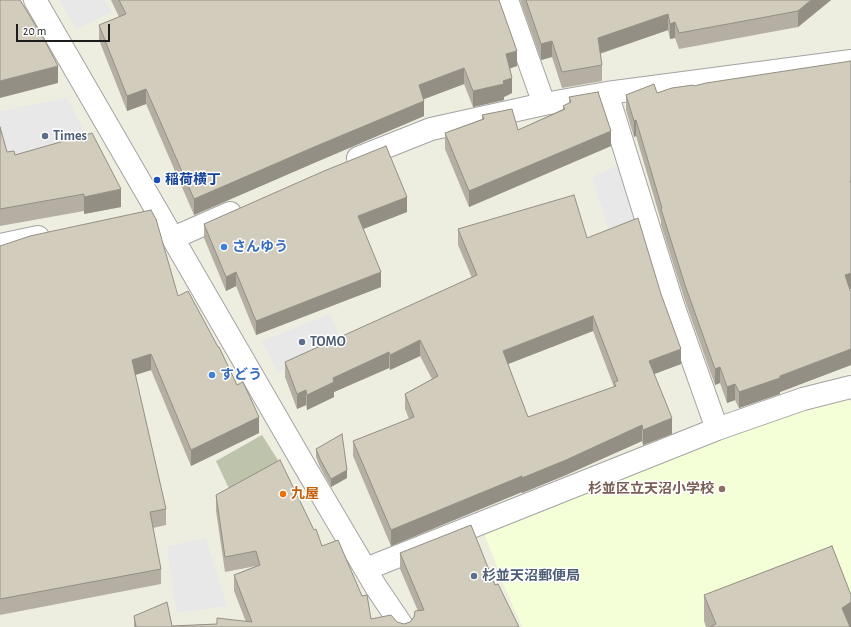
<!DOCTYPE html>
<meta charset="utf-8">
<style>
body{margin:0}
#map{position:relative;width:851px;height:627px;overflow:hidden;background:#eeeee0;font-family:"Alegreya Sans",sans-serif}
canvas{display:block}
.scale{position:absolute;left:16px;top:24px;width:94px;height:18px;box-sizing:border-box;border:2px solid #1c1c1c;border-top:0;padding-left:5px;font-size:12px;line-height:14px;white-space:nowrap;color:#1c1c1c;-webkit-text-stroke:3px #fff;paint-order:stroke}
</style>
<div id="map">
<canvas width="851" height="627"></canvas>
<div class="scale">20 m</div>
</div>
<script>
const context = document.querySelector('canvas').getContext('2d');
context.lineJoin = 'round';
function fillPath(path, color) { context.fillStyle = color; context.fill(path, 'evenodd'); }
const shape = rows => new Path2D(rows.map(r => 'M' + r).join(''));
function trace(path, color, width, dash) { context.strokeStyle = color; context.lineWidth = width; context.lineCap = dash ? 'butt' : 'round'; context.setLineDash(dash || []); context.stroke(path); }
function drawText(font, color, halo, rows, align = 'center') {
  context.font = font + ' "Alegreya Sans","Noto Sans JP",sans-serif'; context.lineWidth = 3; context.setLineDash([]); context.textBaseline = 'middle'; context.strokeStyle = halo; context.fillStyle = color; for (const [text, x, y, turn = 0] of rows) {
    context.save(); context.translate(x, y); context.rotate((+turn || 0) * Math.PI / 180); context.textAlign = isNaN(turn) ? turn : align; if (halo) context.strokeText(text, 0, 0); context.fillText(text, 0, 0); context.restore();
  }
}
fillPath(shape([
 [846,397,851,402,851,627,522,627,506,590,484,533,797,408]
]), '#f4ffd8');
fillPath(shape([
 [262,435,283,468,232,495,216,461]
]), '#bdc4ab');
fillPath(shape([
 [59,0,106,0,112,12,76,29],
 [67,98,92,145,11,165,0,128,0,111],
 [621,164,639,230,612,240,592,177],
 [330,314,343,343,278,372,261,341],
 [206,538,227,606,176,613,167,546]
]), '#e8e8e8');
const minor = shape([
 [507,0,544,104],
 [607,93,673,305,717,429],
 [358,158,431,129,544,104,607,93,851,61],
 [173,238,230,213],
 [0,245,38,237],
 [366,569,717,429,803,399,851,387]
]);
const tertiary = shape([
 [35,0,304,465,376,587,403,627]
]);
trace(minor, '#a3a3a3', 24);
trace(tertiary, '#a3a3a3', 24);
trace(minor, '#fff', 22);
trace(tertiary, '#fff', 22);
fillPath(shape([
 [111,0,499,0,517,66,510,68,512,93,504,97,504,100,473,107,464,84,424,99,424,116,314,163,194,215,146,104,127,111,99,40,99,25,119,17],
 [520,0,831,0,798,27,679,49,675,38,670,39,668,30,600,54,602,65,602,81,562,88,552,57,541,60],
 [694,86,850,290,851,293,851,365,780,392,780,394,739,408,735,400,727,403,720,383,715,385,685,301,661,225,661,221,636,136,634,137,626,110,626,95,657,93],
 [569,97,611,146,469,207,445,149,445,133,482,119,482,115,518,130,563,109,563,106,569,103],
 [0,127,7,152,15,155,121,207,84,214,84,211,0,226],
 [407,212,363,229,381,287,256,335,236,286,226,291,204,238,204,224],
 [458,229,587,238,681,364,654,374,672,434,643,445,642,441,566,475,522,493,522,492,391,546,353,456,353,441,409,419,405,409,405,394,432,379,420,356,390,370,389,368,334,392,334,397,307,410,306,405,297,409,285,377,285,362,472,278,458,245],
 [593,331,614,387,528,417,508,364],
 [0,246,178,296,237,385,259,433,191,466,151,370,135,375,166,509,166,525,153,528,161,569,161,584,0,615],
 [316,449,347,478,331,487,320,467,316,457],
 [216,495,314,530,322,546,371,619,404,624,410,622,414,617,418,611,400,569,400,553,495,585,519,627,134,627,134,616,172,626,217,624,246,622,234,591,234,575,256,566,225,572,216,511],
 [704,595,851,627,706,627,704,621]
]), '#b5afa3');
fillPath(shape([
 [811,0,831,0,798,27,798,11],
 [668,14,668,30,598,54,598,38],
 [675,22,675,38,670,39,670,24],
 [552,41,552,57,541,60,541,44],
 [517,51,517,66,506,70,506,54],
 [58,66,58,83,0,98,0,81],
 [464,68,464,84,419,101,419,85],
 [512,78,512,93,504,97,504,100,473,107,473,91],
 [146,89,146,104,127,111,127,96],
 [424,101,424,116,314,163,194,215,194,199,314,147],
 [636,120,636,136,634,137,634,121],
 [611,131,611,146,469,207,469,191],
 [121,189,121,207,84,214,84,197],
 [407,197,407,212,358,231,358,216],
 [236,272,236,286,226,291,226,277],
 [381,272,381,287,256,335,256,321],
 [851,273,851,289,845,291,845,275],
 [593,316,593,331,503,366,503,351],
 [420,340,420,356,390,370,390,355],
 [681,349,681,364,649,376,649,361],
 [851,349,851,365,780,392,780,394,739,408,739,392],
 [389,352,389,368,334,392,334,397,307,410,307,395,333,378],
 [151,354,151,370,132,376,132,360],
 [720,367,720,383,715,385,715,369],
 [735,384,735,400,727,403,727,387],
 [306,390,306,405,297,409,297,394],
 [259,417,259,433,191,466,191,450],
 [672,418,672,434,643,445,643,430],
 [642,425,642,441,566,475,522,493,522,478],
 [347,470,347,478,331,487,331,479],
 [522,476,522,492,391,546,391,530],
 [851,602,851,627,842,627,842,608]
]), '#938f84');
const building = shape([
 [0,0,20,0,45,41,58,66,0,81,0,0],
 [119,0,499,0,517,51,506,54,512,78,503,81,504,84,473,91,464,68,419,85,424,101,314,147,194,199,146,89,127,96,99,25,126,14,119,0],
 [526,0,811,0,798,11,679,33,675,22,670,24,668,14,598,38,602,65,562,72,552,41,541,44,526,0],
 [851,61,851,181,850,181,851,183,851,273,845,275,851,293,851,349,780,376,780,378,739,392,735,384,727,387,720,367,715,369,685,285,661,209,662,208,636,120,634,121,626,95,654,84,657,93,672,88,693,85,694,86,706,83,851,61],
 [598,92,611,131,469,191,445,133,484,119,482,115,512,109,518,130,565,109,563,106,571,102,569,97,598,92],
 [0,127,7,152,14,151,15,155,92,133,121,189,84,197,84,194,0,209,0,127],
 [386,146,407,197,358,216,381,272,256,321,236,272,226,277,204,224,324,171,386,146],
 [574,195,587,238,638,218,661,294,681,349,649,361,672,418,643,430,642,425,566,460,522,478,522,476,391,530,353,441,414,417,405,394,438,376,420,340,390,355,389,352,333,378,334,382,307,395,306,390,297,394,285,362,477,275,458,229,574,195],
 [593,316,618,381,614,382,616,386,528,417,503,351,593,316],
 [151,210,156,219,178,296,188,291,218,347,219,347,237,385,243,382,259,417,191,450,151,354,132,360,166,509,150,512,161,569,0,599,0,246,30,236,151,210],
 [342,434,347,470,331,479,320,459,316,449,342,434],
 [280,460,314,530,316,529,322,546,338,540,362,596,367,595,371,619,391,615,397,622,404,624,410,622,414,617,415,611,424,610,400,553,471,525,495,585,498,584,519,627,136,627,134,616,167,602,172,626,217,624,217,618,252,622,234,575,260,565,256,551,225,557,216,495,280,460],
 [832,546,851,595,851,602,842,608,850,627,710,627,716,624,704,595,832,546]
]);
fillPath(building, '#d2ccbd');
trace(building, '#938f84', 1);
for (const [x, y, r, color] of [
 [45,136,4,"#5c6f8a"],
 [157,180,4,"#1a4fb4"],
 [224,247,4,"#3f7fe0"],
 [302,342,4,"#5c6f8a"],
 [212,375,4,"#3f7fe0"],
 [722,489,4,"#8d6e63"],
 [283,494,4,"#e8710a"],
 [474,576,4,"#5c6f8a"]
]) { const dot = new Path2D(); dot.arc(x, y, r, 0, 2 * Math.PI); context.fillStyle = color; context.fill(dot); trace(dot, '#fff', 1.5); }
drawText('bold 14px', '#4e5e75', '#fff', [
 ["Times",53,136],
 ["TOMO",310,342],
 ["杉並天沼郵便局",482,576]
], 'left');
drawText('bold 14px', '#164399', '#fff', [
 ["稲荷横丁",165,180]
], 'left');
drawText('bold 14px', '#366cbe', '#fff', [
 ["さんゆう",232,247],
 ["すどう",220,375]
], 'left');
drawText('bold 14px', '#785e54', '#fff', [
 ["杉並区立天沼小学校",714,489]
], 'right');
drawText('bold 14px', '#c56008', '#fff', [
 ["九屋",291,494]
], 'left');
</script>
